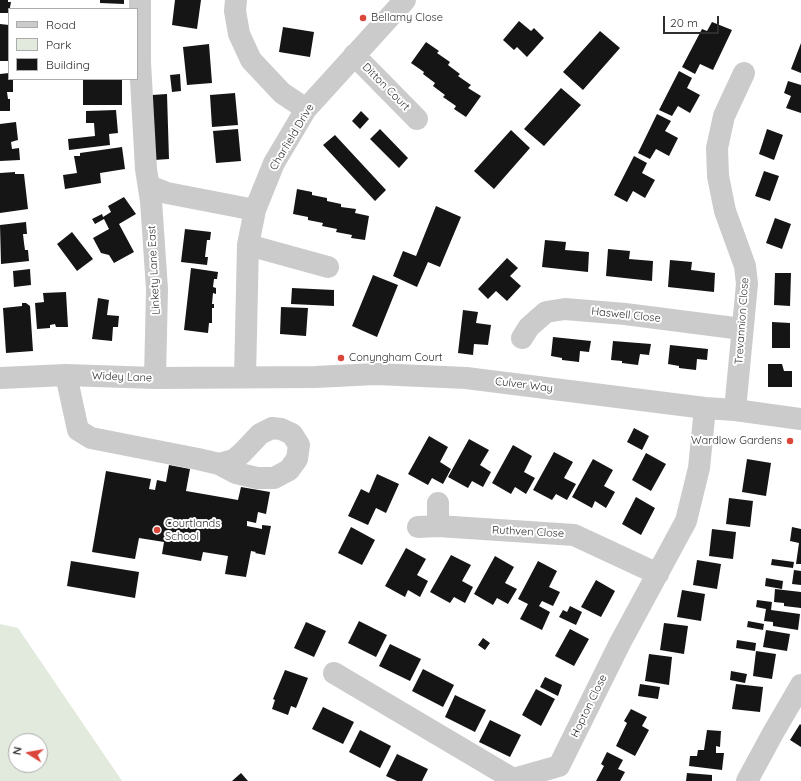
<!DOCTYPE html>
<style>
body{margin:0}
#map{position:relative;width:801px;height:781px;overflow:hidden;background:#fff;font-family:Quicksand,sans-serif}
canvas{display:block}
.legend{position:absolute;left:8px;top:8px;width:130px;height:72px;box-sizing:border-box;background:#fff;border:1px solid #ababab;margin:0;padding:5px 7px;list-style:none;font-size:12px;color:#2e2e2e}
.legend li{display:flex;align-items:center;gap:8px;height:20px}
.legend b{width:20px;border:1px solid #ababab}
.north{position:absolute;left:8px;top:733px;width:40px;height:40px;box-sizing:border-box;background:#fff;border:1px solid #ababab;border-radius:50%;rotate:281deg;font-size:11px;font-weight:700;line-height:16px;text-align:center;color:#2e2e2e}
.north::after{content:'';display:block;margin:auto;width:14px;height:18px;background:#da463a;clip-path:polygon(50% 0,100% 100%,50% 72%,0 100%)}
.scale{position:absolute;left:663px;top:16px;width:56px;height:18px;box-sizing:border-box;border:2px solid #2e2e2e;border-top:0;padding-left:5px;font-size:12px;line-height:14px;white-space:nowrap;color:#2e2e2e;-webkit-text-stroke:3px #fff;paint-order:stroke}
</style>
<div id="map">
<canvas width="801" height="781"></canvas>
<ul class="legend">
<li><b style="height:5px;background:#cbcbcb"></b>Road</li>
<li><b style="height:11px;background:#e1eadc"></b>Park</li>
<li><b style="height:11px;background:#151515"></b>Building</li>
</ul>
<div class="north">N</div>
<div class="scale">20 m</div>
</div>
<script>
const context = document.querySelector('canvas').getContext('2d');
context.lineJoin = 'round';
function fillPath(path, color) { context.fillStyle = color; context.fill(path, 'evenodd'); }
const shape = rows => new Path2D(rows.map(r => 'M' + r).join(''));
function trace(path, color, width, dash) { context.strokeStyle = color; context.lineWidth = width; context.lineCap = dash ? 'butt' : 'round'; context.setLineDash(dash || []); context.stroke(path); }
function drawText(font, color, halo, rows, align = 'center') {
  context.font = font + ' Quicksand,sans-serif'; context.lineWidth = 4; context.setLineDash([]); context.textBaseline = 'middle'; context.strokeStyle = halo; context.fillStyle = color; for (const [text, x, y, turn = 0] of rows) {
    context.save(); context.translate(x, y); context.rotate((+turn || 0) * Math.PI / 180); context.textAlign = isNaN(turn) ? turn : align; if (halo) context.strokeText(text, 0, 0); context.fillText(text, 0, 0); context.restore();
  }
}
fillPath(shape([
 [0,624,18,628,122,781,0,781],
 [16,741,40,741,40,765,16,765]
]), '#e1eadc');
fillPath(shape([
 [0,0,8,0,8,2,11,2,9,13,0,13],
 [100,0,124,0,124,4,100,3],
 [175,0,201,0,197,29,172,25],
 [519,21,531,31,534,28,544,38,527,57,517,47,514,50,503,40],
 [712,22,732,30,713,70,700,64,695,74,682,67,702,29,707,31],
 [0,24,9,25,9,61,0,61],
 [283,27,314,32,310,57,279,52],
 [600,31,620,48,583,90,563,72],
 [426,42,439,51,437,53,450,62,448,65,460,74,458,76,471,85,468,88,481,96,466,117,454,109,456,106,443,97,445,95,433,86,435,83,423,74,424,72,411,63],
 [801,43,801,73,791,69],
 [209,44,212,83,187,85,183,47],
 [679,71,692,78,687,88,700,95,690,113,678,106,672,116,659,110],
 [9,73,9,79,13,79,13,92,7,92,8,99,10,99,10,111,0,111,0,74],
 [180,74,181,91,172,92,170,75],
 [83,79,122,79,122,105,83,105],
 [788,81,801,85,801,113,786,108,791,96,784,93],
 [561,88,581,105,544,146,524,129],
 [235,93,238,125,212,127,210,95],
 [167,94,169,159,154,160,152,95],
 [116,110,118,133,109,134,110,145,69,150,68,139,95,136,94,123,86,123,86,111],
 [361,111,369,119,360,129,352,121],
 [657,114,671,121,665,131,678,138,669,156,656,149,650,159,638,153],
 [16,122,18,140,11,142,12,149,19,148,20,160,0,161,0,124],
 [238,129,241,161,216,163,213,131],
 [380,129,408,158,399,168,370,139],
 [767,129,783,135,774,160,759,154],
 [511,130,530,148,494,189,474,171],
 [335,135,386,190,375,201,323,145],
 [122,147,125,169,100,173,101,183,65,189,63,175,77,173,74,156,80,156,80,153],
 [634,156,647,163,642,173,655,180,645,198,633,191,627,202,614,195],
 [764,171,779,176,770,201,755,196],
 [15,172,15,174,24,174,28,209,0,213,0,173],
 [297,189,312,192,312,195,327,198,327,201,341,204,341,207,356,209,355,213,369,216,365,240,351,238,352,235,336,232,337,229,322,226,323,223,308,220,308,217,293,214],
 [124,197,136,214,119,224,134,252,114,263,109,255,101,253,93,238,109,229,104,219,95,224,92,219,102,214,103,217,111,212,108,206],
 [436,206,461,217,440,267,428,262,417,287,393,276,403,251,416,256],
 [775,218,791,224,782,249,766,243],
 [26,222,27,234,23,234,24,243,25,250,28,250,29,261,1,264,0,225],
 [185,229,211,232,210,240,207,240,205,257,208,257,207,265,181,262],
 [72,232,93,259,77,271,57,244],
 [545,240,566,242,565,250,589,252,588,272,542,267],
 [608,249,630,251,629,259,653,261,652,281,606,276],
 [507,258,518,268,510,276,521,286,507,301,496,291,488,299,478,289],
 [670,260,692,262,691,270,715,273,714,292,668,287],
 [191,268,218,272,217,279,214,279,213,287,216,288,216,294,213,293,212,304,214,304,214,308,212,308,212,323,209,323,208,333,184,330],
 [30,269,31,285,14,287,13,271],
 [775,273,791,273,790,306,774,305],
 [373,275,398,285,377,337,352,326],
 [292,288,334,290,334,306,291,304],
 [66,292,68,327,56,327,55,324,50,325,50,328,37,329,35,303,44,302,43,293],
 [98,298,109,300,107,315,119,316,118,327,113,327,112,341,92,339],
 [22,303,26,303,30,306,33,351,6,353,3,308,22,306],
 [281,307,308,308,306,336,280,334],
 [463,310,478,312,476,323,491,325,488,345,474,344,473,355,458,353],
 [772,322,790,323,790,348,772,348],
 [553,337,591,341,589,352,580,351,579,362,562,360,562,358,551,356],
 [613,341,651,344,649,355,640,354,638,365,622,363,622,361,611,360],
 [670,345,708,349,707,360,697,359,696,370,679,368,679,366,668,364],
 [768,364,782,364,784,371,792,371,792,387,768,387],
 [634,428,649,436,642,450,627,442],
 [429,436,448,447,440,462,451,469,443,484,432,478,428,485,408,474],
 [469,439,489,450,480,465,491,472,483,487,472,481,468,488,448,477],
 [513,445,532,456,524,472,535,478,526,494,515,487,511,494,492,483],
 [554,452,573,462,564,478,576,484,567,500,556,494,552,500,533,490],
 [646,453,666,464,651,491,632,480],
 [593,459,613,470,604,486,615,492,606,508,595,501,592,508,572,497],
 [747,459,771,463,766,496,742,492],
 [169,465,190,469,186,491,238,500,241,487,270,492,266,514,258,512,256,523,247,521,247,526,262,529,262,525,271,526,265,555,255,553,256,552,251,551,246,577,225,574,228,556,203,552,201,561,162,554,164,542,139,538,135,559,92,552,106,471,151,479,149,489,155,490,157,480,166,482],
 [377,474,399,484,386,513,376,508,368,525,348,516,361,489,369,493],
 [636,497,655,508,641,535,622,524],
 [729,498,753,501,750,527,726,524],
 [351,527,375,540,362,565,338,553],
 [792,527,801,529,801,564,796,564,799,543,790,541],
 [712,529,736,532,733,559,709,556],
 [406,548,426,559,417,575,428,581,420,597,408,590,405,597,385,586],
 [451,555,471,565,462,581,473,587,465,603,454,597,450,603,430,592],
 [495,556,514,567,505,583,517,589,508,604,497,598,493,605,474,594],
 [772,559,794,562,793,568,771,565],
 [697,560,721,564,717,589,693,585],
 [71,561,139,572,135,598,67,586],
 [538,561,557,571,549,587,560,592,553,606,542,601,539,606,550,612,542,630,520,619,528,604,518,599],
 [794,570,801,571,801,585,792,584],
 [766,578,783,581,782,589,765,586],
 [596,580,615,591,601,617,581,607],
 [775,589,801,592,801,608,784,606,784,603,774,602],
 [682,590,705,594,701,621,677,617],
 [757,600,772,602,771,610,800,614,798,630,773,626,773,622,764,621,766,609,756,607],
 [570,606,582,612,576,625,559,617,563,610,567,612],
 [359,621,387,635,376,657,348,643],
 [748,621,764,624,763,630,747,627],
 [306,622,326,631,314,657,294,648],
 [664,623,688,626,684,654,660,650],
 [570,629,589,639,574,666,555,656],
 [766,630,790,634,787,651,763,647],
 [483,638,490,643,485,650,478,645],
 [737,640,756,643,755,651,736,648],
 [390,644,421,659,410,681,379,666],
 [756,651,776,654,772,679,753,676],
 [649,654,672,657,669,685,645,681],
 [423,669,454,685,443,707,412,691],
 [285,670,308,678,296,708,291,706,288,715,272,709,275,700,273,699],
 [731,671,747,674,745,683,730,680],
 [545,677,562,685,558,696,540,687],
 [640,684,660,687,658,699,638,696],
 [736,684,763,687,760,712,732,709],
 [536,689,555,699,541,726,522,715],
 [455,695,486,710,475,732,445,717],
 [323,707,354,722,343,744,312,729],
 [631,709,647,717,642,726,649,730,635,756,616,746,627,723,624,721],
 [490,720,521,735,510,757,479,742],
 [800,724,801,725,801,747,790,740],
 [360,730,391,746,380,768,349,752],
 [707,730,721,731,720,747,716,746,716,753,724,753,722,770,689,766,690,756,697,756,698,750,704,750],
 [607,752,623,760,618,769,625,772,620,781,596,781,604,766,601,764],
 [397,754,428,769,422,781,397,781,386,776],
 [241,773,248,781,232,781],
 [687,773,712,775,712,781,686,781]
]), '#151515');
trace(shape([
 [140,0,140,62,146,169,151,201,157,289,155,378],
 [236,0,235,11,239,34,251,60,282,93,306,109],
 [354,55,417,119],
 [149,186,167,193,255,210],
 [248,245,328,267],
 [522,338,529,327,546,312,565,309,625,314,742,329],
 [66,375,78,430,91,438,198,459,219,464,234,460,243,452,260,434,272,428,281,429,292,434,299,445,297,459,289,470,274,478,257,478,236,473,219,464],
 [245,377,248,245,255,210,274,163,306,109,405,0],
 [0,378,66,375,155,378,315,377,376,374,466,378,705,408,735,410,801,419],
 [735,410,747,284,745,266,725,211,718,176,717,148,724,116,744,73],
 [438,503,438,526],
 [418,527,438,526,574,535,658,574],
 [334,673,513,779,559,766,620,643,686,521,699,468,705,408],
 [747,781,773,733,801,685]
]), '#cbcbcb', 22);
for (const [x, y, r, color] of [
 [363,18,4,"#da463a"],
 [341,358,4,"#da463a"],
 [790,441,4,"#da463a"],
 [157,530,4,"#da463a"]
]) { const dot = new Path2D(); dot.arc(x, y, r, 0, 2 * Math.PI); context.fillStyle = color; context.fill(dot); trace(dot, '#fff', 1.5); }
drawText('11px', '#2e2e2e', '#fff', [
 ["Bellamy Close",371,18],
 ["Conyngham Court",349,358],
 ["Wardlow Gardens",782,441,"right"],
 ["Courtlands",165,524],
 ["School",165,537]
], 'left');
drawText('11px', '#2e2e2e', '#fff', [
 ["Ditton Court",386,87,45],
 ["Charfield Drive",292,137,-59],
 ["Linkety Lane East",154,270,-93],
 ["Haswell Close",626,315,6],
 ["Trevannion Close",742,321,-86],
 ["Widey Lane",122,377,2],
 ["Culver Way",524,385,7],
 ["Ruthven Close",528,532,3],
 ["Hopton Close",589,706,-64]
]);
</script>
